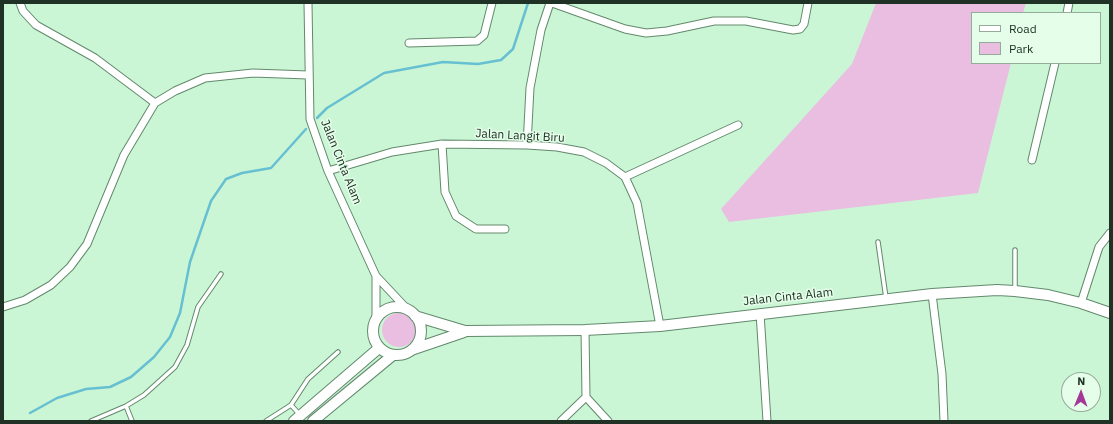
<!DOCTYPE html>
<style>
body{margin:0}
#map{position:relative;width:1113px;height:424px;overflow:hidden;background:#cbf6d5;font-family:"IBM Plex Sans",sans-serif}
canvas{display:block}
.frame{position:absolute;inset:0;border:4px solid #203125;pointer-events:none}
.legend{position:absolute;left:971px;top:12px;width:130px;height:52px;box-sizing:border-box;background:#e5feea;border:1px solid #96ac9b;margin:0;padding:5px 7px;list-style:none;font-size:12px;color:#203125}
.legend li{display:flex;align-items:center;gap:8px;height:20px}
.legend b{width:20px;border:1px solid #96ac9b}
.north{position:absolute;left:1061px;top:372px;width:40px;height:40px;box-sizing:border-box;background:#e5feea;border:1px solid #96ac9b;border-radius:50%;rotate:1deg;font-size:11px;font-weight:700;line-height:16px;text-align:center;color:#203125}
.north::after{content:'';display:block;margin:auto;width:14px;height:18px;background:#a43898;clip-path:polygon(50% 0,100% 100%,50% 72%,0 100%)}
</style>
<div id="map">
<canvas width="1113" height="424"></canvas>
<div class="frame"></div>
<ul class="legend">
<li><b style="height:5px;background:#fff"></b>Road</li>
<li><b style="height:11px;background:#e9bee1"></b>Park</li>
</ul>
<div class="north">N</div>
</div>
<script>
const context = document.querySelector('canvas').getContext('2d');
context.lineJoin = 'round';
function fillPath(path, color) { context.fillStyle = color; context.fill(path, 'evenodd'); }
const shape = rows => new Path2D(rows.map(r => 'M' + r).join(''));
function trace(path, color, width, dash) { context.strokeStyle = color; context.lineWidth = width; context.lineCap = dash ? 'butt' : 'round'; context.setLineDash(dash || []); context.stroke(path); }
function drawText(font, color, halo, rows, align = 'center') {
  context.font = font + ' "IBM Plex Sans",sans-serif'; context.lineWidth = 3; context.setLineDash([]); context.textBaseline = 'middle'; context.strokeStyle = halo; context.fillStyle = color; for (const [text, x, y, turn = 0] of rows) {
    context.save(); context.translate(x, y); context.rotate((+turn || 0) * Math.PI / 180); context.textAlign = isNaN(turn) ? turn : align; if (halo) context.strokeText(text, 0, 0); context.fillText(text, 0, 0); context.restore();
  }
}
fillPath(shape([
 [876,3,1026,3,1023,13,972,13,972,63,1011,63,978,193,729,222,721,209,852,64],
 '382 330a17 17 0 1 1 34 0a17 17 0 1 1-34 0Z'
]), '#e9bee1');
trace(shape([
 [317,118,327,108,384,73,443,62,478,64,501,60,513,49,528,3],
 [30,413,57,398,86,389,110,387,131,377,154,357,170,337,180,313,190,262,211,201,226,179,242,173,271,168,306,129]
]), '#67c0d2', 2.5);
const lane = shape([
 [878,242,886,298],
 [1015,250,1015,289],
 [291,405,308,379,338,352],
 [91,421,126,406],
 [132,421,126,406,144,395,175,367,187,345,198,307,221,274],
 [266,421,291,405,300,415]
]);
const street = shape([
 [20,3,23,11,36,25,95,58,155,103],
 [308,3,310,119,328,171,376,276,407,309],
 [552,3,625,29,646,33,667,31,714,21,746,21,793,30,800,29,804,24,808,3],
 [1067,13,1069,3],
 [409,43,477,41,484,35,492,3],
 [442,144,445,192,456,216,476,229,505,229],
 [527,145,530,88,541,30,550,3],
 [1032,160,1055,63],
 [328,171,392,152,442,144,527,145,557,147,584,152,606,163,625,177,637,203,660,326],
 [625,177,738,125],
 [376,276,376,319],
 [932,294,942,374,944,421],
 [1081,303,1099,247,1110,233],
 [3,307,25,300,51,285,70,267,87,244,124,155,155,103,175,91,205,78,253,73,308,75],
 [760,313,767,421],
 [586,397,608,421],
 [561,421,586,397,585,330]
]);
const secondary = shape([
 '373 331a24 24 0 1 1 48 0a24 24 0 1 1-48 0Z',
 [415,316,465,331,585,330,660,326,932,294,997,290,1015,291,1048,295,1081,303,1110,313],
 [414,349,464,332],
 [294,421,379,348],
 [313,421,393,355]
]);
trace(lane, '#62896c', 5.5);
trace(street, '#62896c', 9);
trace(secondary, '#62896c', 12);
trace(lane, '#fff', 3.5);
trace(street, '#fff', 7);
trace(secondary, '#fff', 10);
drawText('12px', '#203125', '#e5feea', [
 ["Jalan Langit Biru",520,136,3],
 ["Jalan Cinta Alam",341,162,68],
 ["Jalan Cinta Alam",788,297,-6]
]);
</script>
